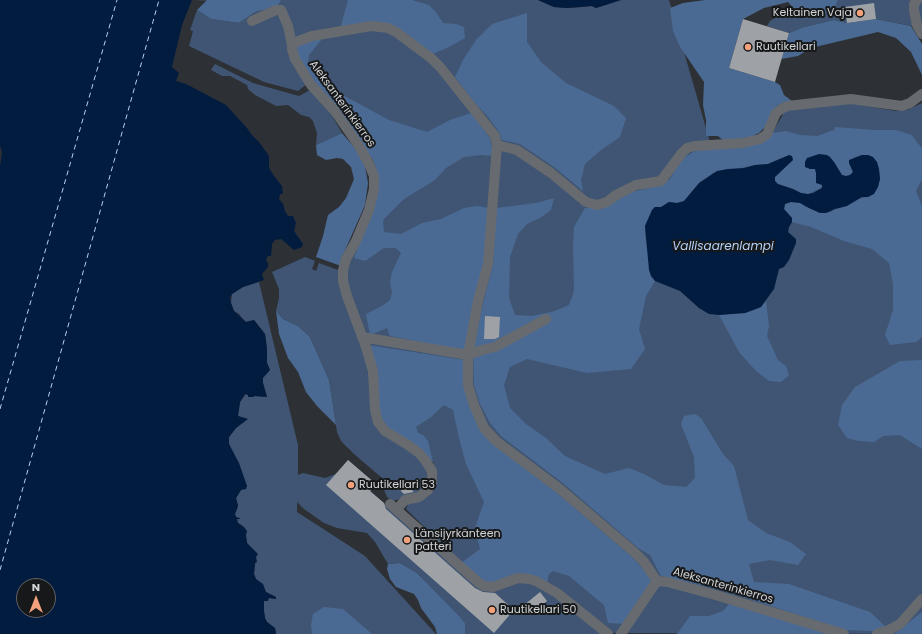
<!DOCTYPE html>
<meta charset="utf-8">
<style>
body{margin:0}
#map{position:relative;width:922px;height:634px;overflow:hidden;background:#2d3034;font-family:Poppins,sans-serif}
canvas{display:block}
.north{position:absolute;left:16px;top:578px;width:40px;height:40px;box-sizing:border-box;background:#16181a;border:1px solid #616365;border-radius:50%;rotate:0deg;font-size:11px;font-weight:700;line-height:16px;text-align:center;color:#d2d4d6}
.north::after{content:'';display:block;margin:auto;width:14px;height:18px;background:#f1a17c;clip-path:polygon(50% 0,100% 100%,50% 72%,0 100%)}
</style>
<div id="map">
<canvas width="922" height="634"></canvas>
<div class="north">N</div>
</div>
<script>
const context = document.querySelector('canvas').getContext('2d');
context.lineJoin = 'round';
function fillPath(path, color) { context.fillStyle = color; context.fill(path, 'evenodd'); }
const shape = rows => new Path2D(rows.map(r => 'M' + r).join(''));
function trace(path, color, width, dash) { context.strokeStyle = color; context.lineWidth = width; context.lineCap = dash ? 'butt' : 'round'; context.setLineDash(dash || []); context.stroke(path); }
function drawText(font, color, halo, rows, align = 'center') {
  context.font = font + ' Poppins,sans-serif'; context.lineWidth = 4; context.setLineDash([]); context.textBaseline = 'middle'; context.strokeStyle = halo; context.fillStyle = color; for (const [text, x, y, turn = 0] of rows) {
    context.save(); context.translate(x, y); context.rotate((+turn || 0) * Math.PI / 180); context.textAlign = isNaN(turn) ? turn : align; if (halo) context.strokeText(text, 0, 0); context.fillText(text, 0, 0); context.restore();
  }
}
fillPath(shape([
 [191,0,538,0,554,7,571,8,592,6,596,8,621,0,669,0,712,149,740,148,763,142,772,133,785,111,849,103,896,111,907,110,922,103,922,148,912,135,922,164,922,634,614,633,608,631,539,578,487,583,450,552,406,509,408,504,427,497,434,490,437,480,437,474,433,462,424,453,394,434,347,287,346,270,378,193,379,178,373,160,363,145,307,84,298,91,264,82,189,46,193,31,190,30,197,10,211,19,239,23,255,12,277,7,279,3],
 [838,0,922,0,922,28,876,19,847,23,834,20,804,27,789,33,767,26,770,21,778,16,794,9,804,19,834,9],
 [215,64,253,83,299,96,312,89,328,109,342,133,316,145,317,133,313,121,309,117,301,115,288,105,276,106,255,95,248,89,247,85,230,76,222,76,211,70],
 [305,257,315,261,312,269,316,271,319,263,341,271,341,287,430,477,421,493,393,501,387,497,382,485,382,478,354,454,341,441,337,432,329,380,310,337,298,326,283,319,276,311,279,298,279,289,272,272],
 [259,282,298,445,298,475,303,473,325,478,336,474,348,460,376,484,370,491,479,586,521,581,533,584,553,595,603,634,465,634,465,623,417,573,400,563,388,564,375,542,367,533,337,528,324,523,304,509,297,502,297,512,365,556,436,634,276,634,275,628,267,622,265,618,264,611,264,601,269,598,276,599,276,597,266,592,256,579,254,574,256,557,247,543,244,527,238,523,237,519,240,519,240,518,236,517,235,514,238,506,236,498,241,490,233,453,229,444,229,437,236,428,247,419,238,416,240,402,246,394,248,395,248,397,255,396,267,397,263,383,263,377,270,370,267,363,267,349,265,334,254,320,246,322,242,318,239,314,234,311,231,303,232,294,243,287]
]), '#3f5573');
fillPath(shape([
 [207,0,281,0,277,7,255,12,239,23,211,19,197,10],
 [348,0,412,0,429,5,436,12,443,23,456,24,464,27,465,38,451,46,433,54,423,48,409,35,389,24,340,29],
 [705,0,838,0,834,9,822,15,804,19,788,2,764,8,743,19,729,68,775,82,780,85,784,95,792,101,785,102,777,106,765,127,759,133,751,137,724,141,718,136,706,136,706,120,703,105,704,82,680,47,673,31,670,8,683,3],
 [527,13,527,42,541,62,566,83,614,106,626,118,620,137,601,150,585,164,581,180,583,191,554,167,520,144,502,140,499,132,488,117,474,102,455,77,463,60,476,40,492,24],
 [876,19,911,26,922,44,922,75,911,52,896,38,878,32,811,48,798,56,781,59,789,33,804,27,834,20,847,23],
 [322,39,309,55,308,64,324,81,339,93,389,120,427,132,450,120,471,113,490,138,494,156,481,155,464,157,446,168,435,180,404,199,383,220,384,232,401,234,422,223,441,219,464,208,477,206,490,208,484,264,466,351,390,336,387,328,370,335,366,314,382,306,390,300,392,293,390,282,392,272,401,253,396,248,384,248,365,261,354,258,378,193,379,178,373,160,320,89,298,58,297,47,301,43],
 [835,127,875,130,896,130,912,135,922,148,922,179,916,191,922,206,922,337,916,342,890,345,885,335,893,310,893,284,889,263,872,249,844,241,811,227,792,222,792,218,784,209,785,204,791,202,801,203,804,206,820,213,831,212,835,209,841,208,858,199,868,197,878,187,880,179,879,169,868,155,862,155,855,157,849,163,853,172,850,175,846,176,842,175,834,162,812,169,815,168,816,173,816,180,819,183,822,185,822,187,808,194,801,193,793,189,778,184,775,181,775,177,793,160,781,158,768,164,755,165,736,169,728,169,713,173,699,183,684,201,677,203,669,202,661,207,655,207,652,210,645,226,645,234,651,276,655,281,646,296,639,329,645,349,631,369,587,373,527,359,510,367,504,385,510,408,526,424,546,438,565,456,605,474,629,468,644,474,664,485,686,487,695,478,694,457,681,424,684,416,695,414,701,418,723,454,734,466,748,520,766,533,790,542,806,554,798,565,770,560,749,564,754,582,789,584,870,612,886,627,876,631,845,630,721,590,661,576,650,555,638,548,564,484,501,436,490,423,480,404,474,385,473,349,483,303,493,265,496,208,536,203,554,198,551,210,540,218,527,224,518,234,510,257,509,298,515,315,532,316,555,311,569,305,574,291,573,246,574,227,585,208,593,208,632,192,662,185,670,179,677,167,685,157,695,151,712,149,741,148,763,142,772,133,786,131,800,135,817,136,834,130],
 [342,133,354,147,365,166,368,183,365,205,343,255,341,266,316,257,323,236,328,215,339,207,346,198,354,179,351,167,343,159,337,158,326,160,317,155,316,145],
 [766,301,769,326,767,336,778,360,786,366,789,375,781,382,769,381,756,371,739,352,719,315,745,313,755,310,761,307],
 [276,311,283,319,298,326,310,337,329,380,336,425,317,406,306,392,298,372,288,358,279,334],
 [368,345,465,360,464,385,493,444,557,493,631,556,653,580,624,624,608,623,604,605,569,576,553,571,549,574,547,584,502,581,487,583,461,563,480,549,475,528,484,502,466,464,459,438,453,410,444,405,431,417,416,427,418,433,423,435,428,441,433,462,424,453,388,429,380,418],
 [922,360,922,449,900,435,883,436,874,442,859,441,847,438,838,425,842,405,855,387,900,361],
 [400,563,417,573,458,615,465,623,465,634,437,634,435,627,421,608,418,600,414,594,396,587,390,579,387,569,388,564],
 [730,603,828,634,677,634,690,616,709,616,723,611],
 [324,607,343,609,372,634,312,634,311,625,313,614],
 [922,612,922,634,894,634,918,615]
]), '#4b6a93');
fillPath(shape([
 [0,0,192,0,182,25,172,67,179,73,176,81,186,84,226,105,247,128,251,134,259,142,269,156,269,168,274,176,282,186,283,194,280,194,279,199,283,204,285,211,288,216,293,216,296,223,294,231,303,244,302,247,294,250,281,239,275,240,272,244,271,256,268,256,266,260,268,263,268,267,262,274,264,280,243,287,232,294,230,298,231,303,234,311,246,322,254,320,265,334,267,349,267,363,270,370,263,378,263,383,267,397,255,396,253,397,248,397,248,395,245,394,240,402,238,416,248,419,236,428,229,437,229,444,239,463,247,486,246,489,241,490,236,498,238,506,235,514,236,517,241,519,237,519,238,523,244,527,247,531,246,535,247,543,258,554,256,557,257,562,255,563,254,574,256,579,263,584,266,592,276,597,276,599,269,598,268,601,264,601,264,611,265,618,267,622,275,628,276,634,0,634,0,167,2,152,0,146],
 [24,586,48,586,48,610,24,610],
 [538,0,621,0,596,8,592,6,566,8,554,7],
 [819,154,827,155,830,157,834,162,842,175,846,176,850,175,853,172,849,163,849,160,862,155,868,155,873,157,877,162,879,169,880,179,878,187,874,194,868,197,862,197,847,206,835,209,826,213,820,213,809,208,800,203,791,202,785,204,784,209,792,218,792,222,789,227,788,232,796,239,796,243,789,260,784,267,779,269,774,289,761,307,745,313,719,315,709,314,699,308,680,291,655,281,651,276,649,270,645,226,652,210,655,207,661,207,669,202,677,203,684,201,699,183,717,171,728,169,744,168,755,165,768,164,789,155,792,156,793,160,775,177,775,181,778,184,793,189,801,193,808,194,813,193,822,188,822,185,816,183,816,173,815,169,810,169,805,167,805,162,807,158]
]), '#021c40');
trace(shape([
 [0,409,117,0],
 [0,570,159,0]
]), '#b2cff6', 1, [5, 4]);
fillPath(shape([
 [874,3,876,19,847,23,845,7],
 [743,19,789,33,775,82,729,68],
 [485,316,500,317,499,337,495,339,484,339],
 [348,460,376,484,370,491,384,503,386,509,475,588,483,592,495,593,514,610,494,633,326,485],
 [404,482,414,492,404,494,401,491,401,487],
 [540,592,547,601,531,615,523,606]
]), '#9ea2a7');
trace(shape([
 [917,0,914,4,914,10,917,25,922,34],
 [252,21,276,10,281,10,288,26,292,45],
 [497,145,488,264,478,301,468,355,468,385,474,405,484,428,496,441,560,489,634,552,644,562,657,581],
 [362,337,468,355,482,350,495,347,546,319],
 [390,504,479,583,484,586,493,587,518,578,529,579,536,581,557,593,608,634],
 [397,509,405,500,419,497,428,490,432,482,432,471,425,460,419,453,408,445,385,431,378,422,375,410,373,371,366,347,347,296,343,281,343,270,346,259,356,241,369,210,374,189,374,176,369,164,359,146,334,110,311,85,295,59,292,49,292,45,296,42,312,36,371,26,388,28,396,32,431,58,441,68,495,136,497,145,517,150,551,173,586,202,597,205,607,202,616,195,636,185,661,181,681,154,687,148,695,146,743,143,760,139,767,134,776,113,783,108,787,106,851,99,902,106,910,103,922,94],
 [657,581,668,582,719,596,844,634],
 [621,634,657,581],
 [877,634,889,630,900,624,922,599]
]), '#676b6f', 10);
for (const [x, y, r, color] of [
 [860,13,4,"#f1a17c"],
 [748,47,4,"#f1a17c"],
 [351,485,4,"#f1a17c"],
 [407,540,4,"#f1a17c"],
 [492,610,4,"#f1a17c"]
]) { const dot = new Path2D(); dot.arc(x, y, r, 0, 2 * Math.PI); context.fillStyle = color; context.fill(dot); trace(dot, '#16181a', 1.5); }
drawText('11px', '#d2d4d6', '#16181a', [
 ["Keltainen Vaja",852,13,"right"],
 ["Ruutikellari",756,47],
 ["Ruutikellari 53",359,485],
 ["Länsijyrkänteen",415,534],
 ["patteri",415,547],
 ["Ruutikellari 50",500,610]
], 'left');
drawText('11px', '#d2d4d6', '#16181a', [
 ["Aleksanterinkierros",342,104,54],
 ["Aleksanterinkierros",723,586,16]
]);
drawText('italic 12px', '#b2cff6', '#16181a', [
 ["Vallisaarenlampi",723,247]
]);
</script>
